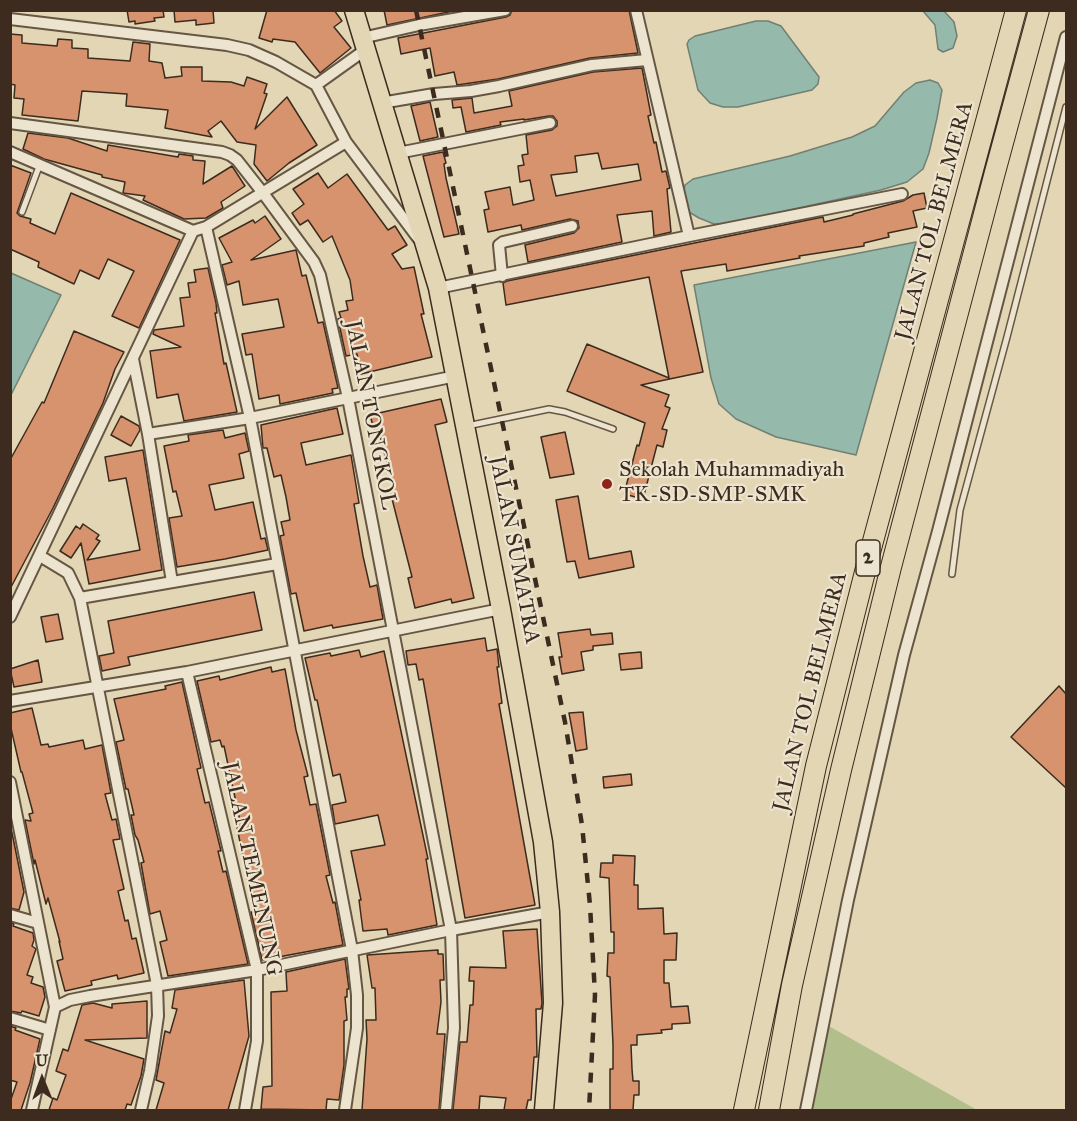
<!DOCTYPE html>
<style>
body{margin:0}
#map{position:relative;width:1077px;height:1121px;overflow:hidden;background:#e2d6b5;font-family:"IM FELL Great Primer",serif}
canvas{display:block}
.frame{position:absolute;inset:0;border:12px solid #3c2b1e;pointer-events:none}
.north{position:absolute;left:12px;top:1049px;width:60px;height:60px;-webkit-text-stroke:4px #ece4cf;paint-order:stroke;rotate:359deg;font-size:16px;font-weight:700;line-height:24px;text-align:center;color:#3c2b1e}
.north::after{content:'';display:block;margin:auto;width:21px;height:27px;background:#3c2b1e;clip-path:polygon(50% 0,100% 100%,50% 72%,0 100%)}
</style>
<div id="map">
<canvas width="1077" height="1121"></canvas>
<div class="frame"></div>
<div class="north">U</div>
</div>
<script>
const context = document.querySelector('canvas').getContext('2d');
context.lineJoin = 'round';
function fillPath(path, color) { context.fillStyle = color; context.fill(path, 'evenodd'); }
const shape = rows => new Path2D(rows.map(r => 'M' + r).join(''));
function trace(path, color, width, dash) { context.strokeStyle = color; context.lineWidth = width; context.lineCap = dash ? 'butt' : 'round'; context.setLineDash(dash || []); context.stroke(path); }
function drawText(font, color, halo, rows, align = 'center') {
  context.font = font + ' "IM FELL Great Primer",serif'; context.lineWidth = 4.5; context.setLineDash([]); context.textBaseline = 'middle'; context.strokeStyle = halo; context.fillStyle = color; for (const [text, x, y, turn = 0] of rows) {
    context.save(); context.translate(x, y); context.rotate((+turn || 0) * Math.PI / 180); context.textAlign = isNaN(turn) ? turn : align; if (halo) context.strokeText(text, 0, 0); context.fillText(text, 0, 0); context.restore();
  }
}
fillPath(shape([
 [827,1025,977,1110,811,1110]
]), '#b3be8d');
const water = shape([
 [923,11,944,11,954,22,957,36,953,48,943,52,938,49,935,25,923,11],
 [756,21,768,21,781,26,819,77,818,84,812,90,738,107,723,107,710,103,698,90,687,44,689,40,695,36,756,21],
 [930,80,938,83,942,90,937,118,929,153,923,169,907,182,881,190,730,223,714,224,699,218,689,212,683,195,685,185,693,179,790,156,852,137,875,126,904,92,916,83,930,80],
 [916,242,856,455,776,437,736,419,719,404,711,378,694,285,916,242],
 [11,273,61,295,11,395,11,273]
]);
fillPath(water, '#95b9aa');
trace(water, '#718072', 1.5);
const building = shape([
 [127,10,163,10,164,17,154,18,155,21,135,24,135,21,129,22,127,10],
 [174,10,213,10,214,23,196,25,196,20,175,22,174,10],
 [267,10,334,10,342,21,334,27,351,48,320,73,295,42,273,39,272,42,259,38,267,10],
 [384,10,458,10,387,25,384,10],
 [512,10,629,10,638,53,590,58,498,79,457,85,454,72,435,76,430,48,401,54,398,38,506,17,510,15,512,10],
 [10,34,22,35,22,43,57,46,58,39,72,40,72,48,88,49,88,58,130,61,133,42,150,44,149,61,162,63,165,78,182,76,181,67,202,67,202,81,231,82,244,86,247,77,267,84,264,93,267,94,255,129,287,97,317,145,289,163,267,181,254,164,256,145,237,142,221,121,208,131,212,137,165,128,168,110,126,106,127,94,82,91,78,121,22,115,24,99,14,98,15,85,10,84,10,34],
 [642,68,651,115,648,116,654,143,656,142,662,172,666,171,670,188,667,189,671,232,654,236,652,211,617,215,622,242,528,262,525,245,574,233,579,228,578,221,570,219,522,230,521,225,488,232,484,210,489,209,485,192,510,187,513,205,534,200,530,180,520,182,518,166,524,165,522,155,528,154,526,135,552,130,557,126,557,121,553,116,549,116,524,120,524,119,500,122,501,125,466,132,461,107,453,108,452,100,472,98,474,113,512,106,509,91,593,72,642,68],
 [598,153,602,169,638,164,641,180,556,196,551,175,577,172,575,156,598,153],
 [430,102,438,137,420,141,411,106,430,102],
 [28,133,68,138,107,151,108,145,178,157,179,154,193,156,193,160,205,161,203,184,232,166,245,186,221,202,223,208,206,218,184,219,143,200,145,196,123,193,125,182,102,177,102,175,44,159,23,149,28,133],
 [443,152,446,163,444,164,446,178,459,234,444,237,423,156,443,152],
 [10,165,31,173,17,213,20,216,31,219,30,223,55,234,71,193,180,240,139,328,112,316,134,271,108,259,99,279,80,270,74,284,38,267,39,262,10,249,10,165],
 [318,173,328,188,347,174,388,230,395,226,407,245,392,254,402,269,414,267,424,314,421,314,432,357,361,374,357,354,346,356,338,319,341,318,339,312,348,310,346,301,353,300,350,280,332,236,323,242,308,220,300,225,292,213,304,204,293,189,318,173],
 [924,193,927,208,913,211,917,227,888,233,889,237,864,243,864,246,799,256,800,258,727,271,726,264,681,271,703,372,641,385,669,395,665,406,670,408,662,429,667,430,663,447,657,445,643,499,624,494,637,445,639,446,645,423,567,391,587,344,669,378,649,277,506,305,503,283,507,281,823,217,824,222,853,215,853,214,903,201,913,195,924,193],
 [265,216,281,239,251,260,296,250,302,276,306,275,318,323,323,322,338,388,332,389,333,393,280,404,279,395,259,399,252,354,246,355,242,334,284,327,278,299,243,305,239,281,227,285,222,265,232,262,219,238,253,220,255,223,265,216],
 [208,268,216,303,217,313,215,313,224,364,226,363,237,412,184,421,178,394,157,398,150,351,181,347,153,334,154,330,184,326,180,298,190,297,188,283,196,282,194,270,208,268],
 [74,331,124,352,115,369,103,403,53,508,10,589,10,460,42,402,44,403,74,331],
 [441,399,447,422,435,425,474,598,452,603,451,599,415,608,408,578,412,577,390,491,394,490,380,436,376,437,370,415,441,399],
 [337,408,343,434,301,443,306,465,351,455,359,503,354,504,363,556,370,587,377,585,383,619,333,628,332,625,304,631,296,593,291,594,280,536,284,535,281,522,290,520,286,497,281,475,274,477,267,448,263,448,261,425,337,408],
 [121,416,139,426,140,430,131,446,111,435,121,416],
 [223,430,225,438,245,433,249,451,239,454,244,478,209,485,215,510,253,502,261,539,265,538,268,550,225,559,177,567,169,518,182,516,176,491,173,492,164,446,189,441,188,435,223,430],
 [565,432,574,474,550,478,541,437,565,432],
 [143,450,162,570,89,584,81,543,71,558,60,551,76,526,80,529,83,524,99,535,96,539,100,541,87,560,140,550,126,478,109,481,105,457,143,450],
 [578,496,589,559,631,551,634,567,579,578,575,561,567,562,556,500,578,496],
 [254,592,262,630,128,657,130,665,102,671,99,656,114,653,108,621,254,592],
 [58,614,63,639,46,642,41,617,58,614],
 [590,629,591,635,612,633,613,644,593,646,593,650,581,652,584,670,562,674,559,657,562,657,558,633,590,629],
 [485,638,487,651,497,649,499,667,497,667,502,703,499,704,535,905,465,918,423,679,419,680,416,664,408,665,406,651,485,638],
 [359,650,361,657,384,651,428,859,426,859,437,925,388,935,387,929,363,931,359,900,361,900,351,851,385,845,378,815,335,824,332,805,346,802,340,774,333,776,317,700,315,700,305,658,330,653,331,656,359,650],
 [641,652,642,668,621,670,619,654,641,652],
 [38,660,42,682,14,687,10,669,38,660],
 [271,667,272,672,285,669,296,730,308,776,304,777,310,805,316,804,330,875,326,876,333,903,335,902,343,945,262,960,251,912,254,912,236,822,240,821,224,746,222,747,220,740,211,742,197,681,219,676,220,680,271,667],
 [182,682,201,768,197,769,205,803,209,802,221,851,218,851,223,872,226,871,227,875,248,964,168,976,160,942,167,940,160,911,150,914,141,863,144,862,138,840,135,835,131,815,134,815,128,789,126,789,116,742,124,740,114,699,166,689,165,686,182,682],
 [1059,686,1066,694,1066,788,1011,737,1059,686],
 [32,708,41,745,48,744,49,747,83,740,85,749,102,745,111,793,105,794,112,820,116,819,120,839,113,840,124,889,118,891,125,921,128,920,132,939,136,938,144,973,118,979,117,975,91,981,92,985,65,991,57,961,63,959,59,941,60,942,48,898,46,904,35,860,34,864,25,820,31,821,29,814,33,813,22,772,21,772,10,724,10,713,32,708],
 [583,712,587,749,576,751,569,713,583,712],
 [631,774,632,785,604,788,603,777,631,774],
 [10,823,24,892,19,910,10,908,10,823],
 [613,855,635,856,634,885,638,885,638,909,663,908,664,934,677,933,676,960,664,960,664,983,669,983,671,1007,688,1006,690,1023,672,1024,672,1029,661,1030,662,1033,637,1035,637,1045,631,1045,632,1069,633,1081,639,1081,639,1095,634,1095,633,1110,610,1110,610,1069,613,1069,613,1045,610,977,607,976,608,953,614,953,614,932,611,932,609,878,600,877,601,863,613,863,613,855],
 [10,923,14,924,13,926,33,933,34,940,32,946,36,949,27,975,33,977,31,983,43,987,45,997,39,1016,22,1011,21,1013,10,1011,10,923],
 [537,929,542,1003,541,1009,536,1009,537,1057,534,1057,531,1100,528,1100,526,1110,504,1110,506,1098,480,1096,479,1110,453,1110,460,1042,467,1042,470,1005,473,1005,474,981,469,981,470,967,506,968,503,931,537,929],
 [438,950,438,954,443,954,444,980,440,980,441,1002,437,1034,445,1034,439,1110,362,1110,367,1039,366,1020,376,1020,375,988,372,988,367,955,438,950],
 [345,959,349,989,347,989,347,997,345,997,347,1020,344,1021,344,1065,339,1100,327,1099,326,1110,261,1109,263,1087,272,1086,271,992,287,991,286,972,345,959],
 [244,980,249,1036,228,1110,156,1110,164,1083,156,1080,165,1031,170,1033,177,1009,172,1008,175,990,244,980],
 [147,1001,147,1038,85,1040,144,1059,141,1076,131,1105,127,1104,125,1110,49,1110,53,1098,57,1100,66,1075,56,1071,63,1049,68,1051,82,1005,93,1003,112,1008,112,1004,147,1001],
 [10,1026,16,1028,15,1030,40,1039,30,1083,21,1110,10,1110,10,1102,17,1082,10,1080,10,1026]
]);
fillPath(building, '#d7936d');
trace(building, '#3c2b1e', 1.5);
const service = shape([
 [22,212,40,164],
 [467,426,549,409,565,412,613,429],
 [952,574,960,510,1007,337,1066,107]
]);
const minor = shape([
 [636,10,689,236],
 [10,19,227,45,249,50,276,62,316,85,346,142,418,238],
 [362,38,419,25,505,10],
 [316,85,365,50],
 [381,103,434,94,471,91,499,86,592,65,647,60],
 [10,123,222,152,230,155,237,160,263,193,314,262,320,275,348,398,451,930,454,1028,446,1110],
 [10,152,193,231,206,227,346,142],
 [398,153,550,123],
 [206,227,250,418,352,950,357,995,357,1028,345,1110],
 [502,276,499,245,503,242,572,226],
 [438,288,689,236,902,194],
 [133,359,148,434,172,582],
 [148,434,250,418,456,376],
 [40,556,68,573,80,598,157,985,158,1016,150,1071,141,1110],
 [80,598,277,564],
 [10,617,193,231],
 [187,672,257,970,257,1041,245,1110],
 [10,701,187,672,501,609],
 [10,782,55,1007,32,1110],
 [10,915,38,923],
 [55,1007,70,1000,90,996,257,970,451,930,550,912],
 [10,1018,50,1030],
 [806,1110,848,900,904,655,938,531,1066,37]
]);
const trunk = shape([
 [354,10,438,288,501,609,543,842,550,912,553,1003,544,1110]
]);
const motorway = shape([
 [744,1110,816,766,869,556,1016,10],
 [769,1110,792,985,841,770,891,567,994,176,1039,10]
]);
trace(service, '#665644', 8);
trace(minor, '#665644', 14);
trace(trunk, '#3c2b1e', 21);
trace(motorway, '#3c2b1e', 22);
trace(service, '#ece4cf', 5);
trace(minor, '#ece4cf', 10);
trace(trunk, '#e2d6b5', 18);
trace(motorway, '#e2d6b5', 20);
trace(shape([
 [416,10,565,722,582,825,590,905,595,995,589,1110]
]), '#3c2b1e', 4.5, [10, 10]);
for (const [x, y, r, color] of [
 [607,484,6,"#8f2418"]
]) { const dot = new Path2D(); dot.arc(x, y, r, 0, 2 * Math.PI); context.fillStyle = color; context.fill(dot); trace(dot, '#ece4cf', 2); }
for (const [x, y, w] of [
 [868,558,24]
]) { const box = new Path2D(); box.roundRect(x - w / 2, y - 18, w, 36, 4.5); context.fillStyle = '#ece4cf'; context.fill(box); trace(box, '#3c2b1e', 1.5); }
drawText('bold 21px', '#3c2b1e', null, [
 ["2",868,558]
]);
drawText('22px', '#3c2b1e', '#ece4cf', [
 ["JALAN TOL BELMERA",935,221,-75],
 ["JALAN TONGKOL",370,415,79],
 ["JALAN SUMATRA",514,550,79],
 ["JALAN TOL BELMERA",811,692,-76],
 ["JALAN TEMENUNG",251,869,78]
]);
drawText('22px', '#3c2b1e', '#ece4cf', [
 ["Sekolah Muhammadiyah",619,471],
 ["TK-SD-SMP-SMK",619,496]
], 'left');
</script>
